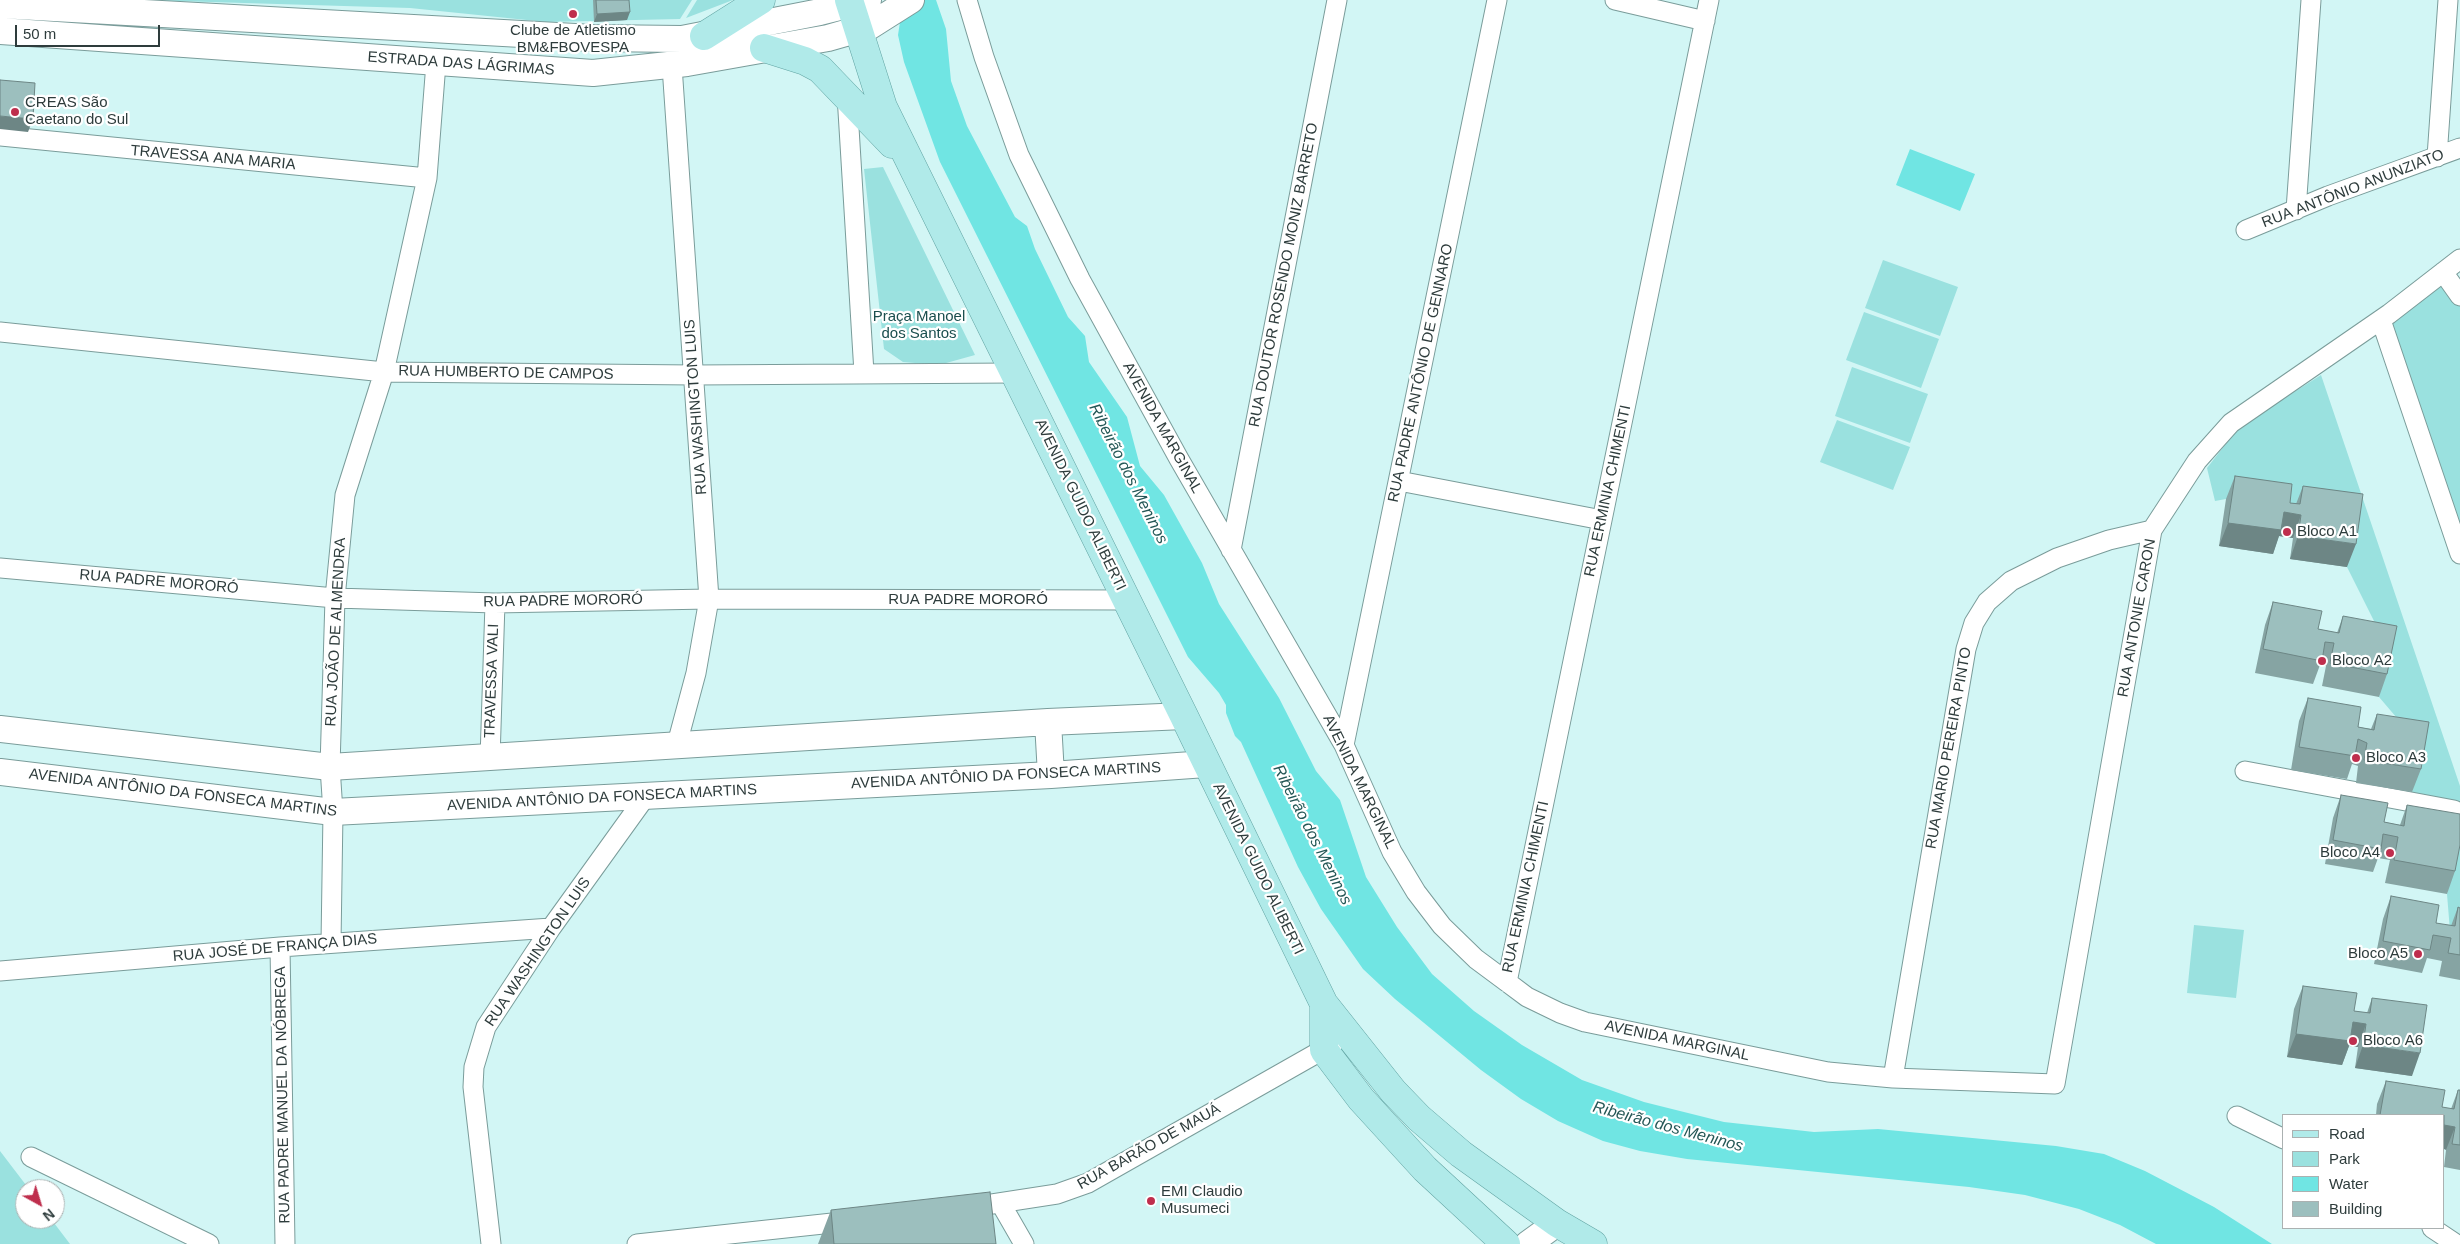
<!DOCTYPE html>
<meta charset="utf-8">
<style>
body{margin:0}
#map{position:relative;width:2460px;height:1244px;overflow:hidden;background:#d2f6f5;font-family:Arial,sans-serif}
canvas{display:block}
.legend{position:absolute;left:2282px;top:1114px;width:162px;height:115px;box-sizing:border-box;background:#fff;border:1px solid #abb1b1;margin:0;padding:6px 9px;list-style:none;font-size:15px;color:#2e3c3c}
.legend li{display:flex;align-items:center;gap:10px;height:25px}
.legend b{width:25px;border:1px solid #abb1b1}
.north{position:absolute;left:15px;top:1179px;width:50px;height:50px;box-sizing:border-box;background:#fff;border:1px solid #abb1b1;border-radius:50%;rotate:141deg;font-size:14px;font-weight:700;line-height:20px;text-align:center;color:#2e3c3c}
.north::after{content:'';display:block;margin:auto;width:18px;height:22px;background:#bf2e4d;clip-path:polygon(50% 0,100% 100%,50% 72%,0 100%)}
.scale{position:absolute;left:15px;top:25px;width:145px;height:22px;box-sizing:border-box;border:2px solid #2e3c3c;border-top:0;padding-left:6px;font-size:15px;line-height:18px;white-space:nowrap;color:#2e3c3c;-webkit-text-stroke:4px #fff;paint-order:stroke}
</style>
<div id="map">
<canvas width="2460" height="1244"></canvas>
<ul class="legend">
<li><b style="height:6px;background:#b0eae9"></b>Road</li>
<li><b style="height:14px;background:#9ae1df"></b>Park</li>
<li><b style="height:14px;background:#70e5e3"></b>Water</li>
<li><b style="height:14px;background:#9cbfbe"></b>Building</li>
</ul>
<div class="north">N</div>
<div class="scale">50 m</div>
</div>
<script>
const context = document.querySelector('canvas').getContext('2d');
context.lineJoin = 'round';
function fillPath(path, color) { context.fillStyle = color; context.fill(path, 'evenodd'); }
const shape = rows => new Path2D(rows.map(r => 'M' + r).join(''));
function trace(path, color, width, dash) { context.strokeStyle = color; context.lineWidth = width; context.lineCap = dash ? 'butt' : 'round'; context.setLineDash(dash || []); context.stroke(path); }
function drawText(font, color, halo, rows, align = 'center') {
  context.font = font + ' Arial,sans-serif'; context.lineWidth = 4.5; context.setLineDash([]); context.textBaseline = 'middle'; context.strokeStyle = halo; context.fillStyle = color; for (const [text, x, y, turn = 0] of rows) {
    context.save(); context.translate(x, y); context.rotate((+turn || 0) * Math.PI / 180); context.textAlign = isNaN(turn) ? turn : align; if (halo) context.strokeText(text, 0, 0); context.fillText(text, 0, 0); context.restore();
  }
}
fillPath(shape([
 [145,0,692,0,680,19,546,22,410,8],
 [697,0,733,0,686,18],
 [883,167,975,355,939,365,903,362,884,349,864,169],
 [1883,260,1958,287,1940,336,1865,308],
 [2441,279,2460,304,2460,534,2387,318],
 [1864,312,1939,339,1921,388,1846,360],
 [1852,367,1928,394,1910,443,1835,416],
 [2321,375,2460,786,2460,932,2450,931,2447,894,2457,838,2412,792,2420,745,2379,697,2388,649,2347,567,2226,499,2215,501,2207,468,2239,427],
 [1837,420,1910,447,1893,490,1820,462],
 [2194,925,2244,930,2236,998,2187,993],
 [0,1151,29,1189,25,1189,25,1219,51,1219,70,1244,0,1244]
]), '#9ae1df');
fillPath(shape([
 [894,0,936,0,946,29,951,81,967,126,1015,217,1027,226,1035,249,1068,317,1085,336,1089,362,1127,417,1140,466,1164,495,1202,563,1219,604,1279,698,1316,771,1340,800,1366,877,1397,927,1432,974,1474,1011,1522,1045,1582,1080,1644,1102,1724,1122,1814,1132,1878,1129,2056,1146,2104,1154,2145,1171,2214,1207,2272,1244,2156,1244,2120,1225,2079,1209,2025,1195,1969,1187,1687,1159,1640,1151,1603,1141,1558,1121,1521,1099,1481,1070,1395,999,1363,969,1321,909,1298,867,1241,742,1235,736,1226,713,1226,705,1219,693,1188,657,940,162,904,62,898,35,900,22],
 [1910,149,1975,174,1960,211,1896,185]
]), '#70e5e3');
const street = shape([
 [967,0,984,57,1019,155,1080,279,1179,459,1344,745,1392,852,1416,892,1442,926,1476,959,1507,982,1527,997,1560,1013,1585,1022,1828,1072,1893,1078,2055,1084,2152,530,2197,461,2231,423,2389,314,2460,259],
 [1615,0,1705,21],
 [672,66,709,599,696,673,677,744],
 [847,95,864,373],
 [0,136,427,178],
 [2437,157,2448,0],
 [2296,210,2311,0],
 [2246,230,2328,196,2460,148],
 [2443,272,2460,296],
 [2381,320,2460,554],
 [0,332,384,372,694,375,1014,373],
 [1399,481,1602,520],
 [1231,550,1337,0],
 [0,568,335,598,495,603,709,599,1127,600],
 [1344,745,1497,0],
 [490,759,495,603],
 [2245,771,2454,810],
 [331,943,333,812,330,767,335,598,345,495,384,372,427,178,436,63],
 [280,947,285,1244],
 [0,971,280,947,551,928],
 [1507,982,1709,0],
 [1893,1078,1966,649,1974,623,1987,602,2011,581,2057,558,2109,540,2152,530],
 [2237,1116,2284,1139],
 [31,1157,209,1244],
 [1001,1204,1024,1244],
 [966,1208,1057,1194,1088,1183,1333,1044],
 [2432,1228,2456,1244],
 [491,1244,473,1087,474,1067,486,1027,551,928,646,796],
 [637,1244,851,1221]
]);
const secondary = shape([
 [0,5,593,38,682,39,820,12,868,0],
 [0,31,593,73,687,63,828,38,870,26,911,0],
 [1048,722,1051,775],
 [0,729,330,767,1048,722,1184,716],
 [0,772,333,812,1051,775,1206,764],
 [1528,1244,1557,1223]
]);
const primary = shape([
 [849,0,883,107,1184,716,1324,1004,1393,1091,1419,1118,1461,1154,1557,1223,1593,1244],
 [704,36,761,0],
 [764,48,805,61,820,69,892,144],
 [1324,1004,1324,1050,1361,1099,1425,1169,1506,1244]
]);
trace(street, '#7a9c9a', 21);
trace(secondary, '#7a9c9a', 28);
trace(primary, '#61a4a3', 29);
trace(street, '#fff', 19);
trace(secondary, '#fff', 26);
trace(primary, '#b0eae9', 28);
fillPath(shape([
 [593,0,629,0,627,20,594,22],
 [2235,476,2290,503,2296,504,2303,486,2347,567,2290,559,2293,538,2279,536,2273,554,2219,546,2226,499],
 [2273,602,2318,629,2337,633,2343,616,2387,674,2379,697,2322,686,2326,666,2320,665,2313,684,2255,673,2265,625],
 [2308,698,2358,727,2371,729,2377,714,2421,769,2412,792,2356,783,2358,766,2352,764,2347,779,2291,770,2299,721],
 [2341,795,2384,822,2400,825,2407,805,2455,871,2447,894,2385,883,2390,860,2378,858,2373,872,2325,864,2333,818],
 [2391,896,2436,923,2451,926,2458,907,2460,908,2460,980,2439,976,2442,961,2427,958,2422,973,2374,964,2383,919],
 [2303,986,2354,1011,2367,1013,2372,998,2412,1076,2355,1068,2358,1047,2349,1046,2342,1065,2287,1057,2294,1009],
 [2386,1081,2442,1107,2451,1109,2458,1090,2460,1090,2460,1170,2444,1167,2446,1150,2444,1115,2376,1115,2377,1104],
 [831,1210,996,1244,818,1244]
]), '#86a4a3');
fillPath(shape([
 [630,12,627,20,594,22,597,14],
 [0,116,33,119,28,132,0,129],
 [2284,512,2301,515,2293,538,2279,536,2273,554,2219,546,2228,523],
 [2298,536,2356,544,2347,567,2290,559],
 [2353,1022,2366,1024,2358,1047,2349,1046,2342,1065,2287,1057,2296,1034],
 [2363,1045,2420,1053,2412,1076,2355,1068],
 [2444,1125,2455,1127,2446,1150,2444,1149]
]), '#6d8685');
const building = shape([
 [596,0,629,0,630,12,597,14,596,0],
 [0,80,35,83,33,119,0,116,0,80],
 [2235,476,2292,484,2290,503,2300,504,2303,486,2363,494,2356,544,2298,536,2301,515,2284,512,2281,530,2228,523,2235,476],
 [2273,602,2322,611,2318,629,2339,633,2343,616,2397,626,2387,674,2330,663,2334,643,2325,642,2322,661,2263,649,2273,602],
 [2308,698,2361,707,2358,727,2374,730,2377,714,2429,722,2421,769,2364,760,2367,743,2358,739,2355,756,2299,747,2308,698],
 [2341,795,2388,803,2384,822,2404,826,2407,805,2460,814,2460,845,2455,871,2394,860,2398,837,2383,834,2381,849,2333,840,2341,795],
 [2391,896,2439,905,2436,923,2455,926,2458,907,2460,908,2460,955,2448,953,2451,938,2433,935,2430,950,2383,941,2391,896],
 [2303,986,2357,993,2354,1011,2370,1013,2372,998,2427,1005,2420,1053,2363,1045,2366,1024,2353,1022,2350,1041,2296,1034,2303,986],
 [2386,1081,2445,1090,2442,1107,2454,1109,2458,1090,2460,1090,2460,1145,2452,1144,2455,1127,2444,1125,2444,1115,2380,1115,2386,1081],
 [990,1192,996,1244,834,1244,831,1210,990,1192]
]);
fillPath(building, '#9cbfbe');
trace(building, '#6d8685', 1);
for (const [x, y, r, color] of [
 [573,14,5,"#bf2e4d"],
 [15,112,5,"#bf2e4d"],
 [2287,532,5,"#bf2e4d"],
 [2322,661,5,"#bf2e4d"],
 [2356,758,5,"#bf2e4d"],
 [2390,853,5,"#bf2e4d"],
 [2418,954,5,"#bf2e4d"],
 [2353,1041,5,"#bf2e4d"],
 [1151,1201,5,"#bf2e4d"]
]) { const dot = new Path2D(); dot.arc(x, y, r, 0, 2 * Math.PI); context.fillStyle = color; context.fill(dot); trace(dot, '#fff', 2); }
drawText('15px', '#2e3c3c', '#fff', [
 ["Clube de Atletismo",573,31,"center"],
 ["BM&FBOVESPA",573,48,"center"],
 ["CREAS São",25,103],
 ["Caetano do Sul",25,120],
 ["Bloco A1",2297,532],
 ["Bloco A2",2332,661],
 ["Bloco A3",2366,758],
 ["Bloco A4",2380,853,"right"],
 ["Bloco A5",2408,954,"right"],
 ["Bloco A6",2363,1041],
 ["EMI Claudio",1161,1192],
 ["Musumeci",1161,1209]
], 'left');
drawText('15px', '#2e3c3c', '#fff', [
 ["ESTRADA DAS LÁGRIMAS",461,64,4],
 ["TRAVESSA ANA MARIA",213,158,5],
 ["RUA ANTÔNIO ANUNZIATO",2353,189,-21],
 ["RUA DOUTOR ROSENDO MONIZ BARRETO",1284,275,-79],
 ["RUA HUMBERTO DE CAMPOS",506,373,1],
 ["RUA PADRE ANTÔNIO DE GENNARO",1421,373,-78],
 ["RUA WASHINGTON LUIS",696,407,-94],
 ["AVENIDA MARGINAL",1162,428,61],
 ["RUA ERMINIA CHIMENTI",1608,491,-78],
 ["AVENIDA GUIDO ALIBERTI",1080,505,64],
 ["RUA PADRE MORORÓ",159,582,5],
 ["RUA PADRE MORORÓ",968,600],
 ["RUA PADRE MORORÓ",563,601,-1],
 ["RUA ANTONIE CARON",2137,618,-80],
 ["RUA JOÃO DE ALMENDRA",336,632,-87],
 ["TRAVESSA VALI",492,681,-88],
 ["RUA MARIO PEREIRA PINTO",1949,748,-80],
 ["AVENIDA ANTÔNIO DA FONSECA MARTINS",1006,776,-3],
 ["AVENIDA MARGINAL",1359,782,64],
 ["AVENIDA ANTÔNIO DA FONSECA MARTINS",183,793,7],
 ["AVENIDA ANTÔNIO DA FONSECA MARTINS",602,798,-3],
 ["AVENIDA GUIDO ALIBERTI",1258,869,64],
 ["RUA ERMINIA CHIMENTI",1526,887,-78],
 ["RUA JOSÉ DE FRANÇA DIAS",275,948,-5],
 ["RUA WASHINGTON LUIS",538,952,-56],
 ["AVENIDA MARGINAL",1677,1041,12],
 ["RUA PADRE MANUEL DA NÓBREGA",283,1095,-91],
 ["RUA BARÃO DE MAUÁ",1149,1147,-29]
]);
drawText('15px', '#1a4e4e', '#fff', [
 ["Praça Manoel",919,317],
 ["dos Santos",919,334]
]);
drawText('italic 16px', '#245756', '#fff', [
 ["Ribeirão dos Meninos",1128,474,63],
 ["Ribeirão dos Meninos",1312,835,63],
 ["Ribeirão dos Meninos",1668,1127,15]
]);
</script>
